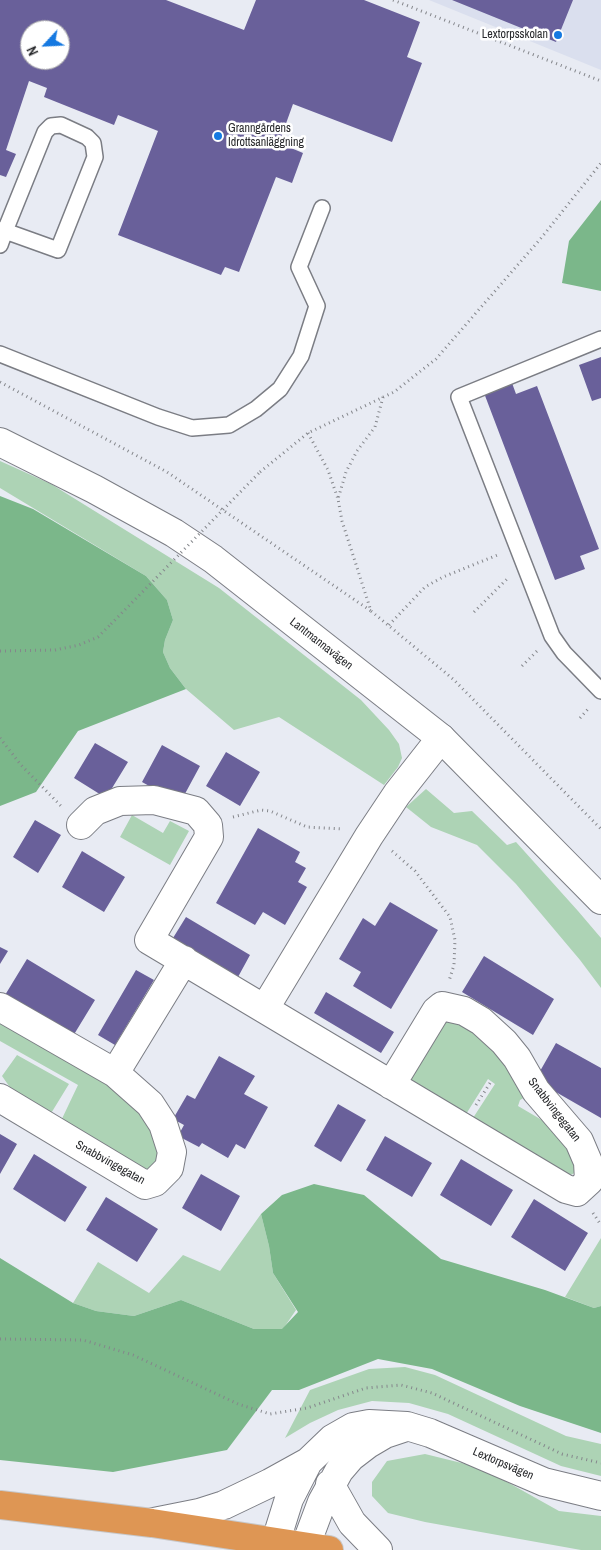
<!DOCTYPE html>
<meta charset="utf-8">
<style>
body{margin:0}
#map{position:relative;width:601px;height:1550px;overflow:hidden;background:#e8ebf3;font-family:"Archivo Narrow",sans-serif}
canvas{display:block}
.north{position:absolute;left:20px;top:20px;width:50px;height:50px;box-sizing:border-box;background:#fff;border:1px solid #a9a9ab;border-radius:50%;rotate:245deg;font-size:14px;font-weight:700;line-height:20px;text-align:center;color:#28292c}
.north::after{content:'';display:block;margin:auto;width:18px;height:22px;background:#1579e1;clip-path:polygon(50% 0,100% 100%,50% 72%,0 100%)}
</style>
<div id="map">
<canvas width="601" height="1550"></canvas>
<div class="north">N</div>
</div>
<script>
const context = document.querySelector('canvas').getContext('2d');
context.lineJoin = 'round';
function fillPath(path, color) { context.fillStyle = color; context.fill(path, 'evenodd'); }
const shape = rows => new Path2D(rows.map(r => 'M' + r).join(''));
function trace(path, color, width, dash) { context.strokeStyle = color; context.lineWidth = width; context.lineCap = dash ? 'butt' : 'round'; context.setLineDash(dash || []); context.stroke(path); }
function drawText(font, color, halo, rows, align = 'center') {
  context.font = font + ' "Archivo Narrow",sans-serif'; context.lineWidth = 5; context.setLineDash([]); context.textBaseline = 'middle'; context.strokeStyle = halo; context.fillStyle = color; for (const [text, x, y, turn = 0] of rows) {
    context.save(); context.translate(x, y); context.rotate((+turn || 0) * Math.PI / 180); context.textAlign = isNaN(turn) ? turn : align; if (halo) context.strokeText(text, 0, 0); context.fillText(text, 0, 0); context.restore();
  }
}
fillPath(shape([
 [429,0,601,0,601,70]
]), '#dadfee');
fillPath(shape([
 [0,461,51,484,219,588,361,700,389,730,399,744,402,758,398,767,384,785,279,717,234,730,186,689,170,668,163,652,165,640,173,620,167,600,146,576,0,488],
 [426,789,454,813,472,811,507,845,516,842,578,911,601,938,601,988,580,960,516,884,477,845,431,827,406,807],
 [132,815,163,833,170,821,189,831,170,865,120,837],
 [453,1018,479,1030,529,1095,520,1100,518,1106,547,1123,555,1124,578,1168,573,1174,566,1176,473,1118,495,1084,488,1079,463,1119,407,1081,438,1024],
 [0,1020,89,1071,128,1099,160,1140,162,1163,148,1170,139,1169,59,1125,78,1085,0,1041],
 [17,1055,69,1084,50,1115,16,1096,2,1076],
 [261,1214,269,1246,273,1273,296,1310,283,1329,254,1329,181,1300,134,1316,96,1311,73,1303,98,1262,149,1293,183,1255,220,1271],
 [601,1238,601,1306,594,1308,565,1297],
 [405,1367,435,1375,566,1436,601,1444,601,1476,561,1466,448,1414,409,1403,372,1401,338,1410,310,1423,285,1438,310,1390,369,1369],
 [425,1454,482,1468,559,1511,601,1516,601,1550,581,1550,425,1522,388,1513,372,1496,372,1482,387,1461]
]), '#add3b5');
fillPath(shape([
 [601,200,601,291,562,283,569,241],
 [0,496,33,509,146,576,167,600,173,620,165,640,163,652,170,668,186,689,78,731,36,792,0,806],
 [314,1184,364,1195,441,1259,545,1290,594,1308,601,1306,601,1433,520,1406,432,1369,378,1359,299,1390,272,1390,227,1450,113,1472,0,1460,0,1258,73,1303,96,1311,134,1316,181,1300,254,1329,282,1329,298,1312,273,1273,269,1246,261,1214,282,1195]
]), '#7bb78a');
fillPath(shape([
 [0,0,166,0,244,30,256,0,364,0,420,22,407,57,422,63,392,142,293,104,279,143,303,153,292,183,276,177,239,272,225,267,221,275,118,235,158,131,118,115,114,125,44,97,47,88,29,81,6,150,16,154,6,177,0,175],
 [30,30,60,30,60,60,30,60],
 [452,0,573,0,556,42],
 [601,357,601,398,592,401,579,365],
 [512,383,516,394,537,386,599,549,580,556,585,569,555,580,484,393],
 [95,743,128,762,106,798,74,778],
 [162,745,200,766,180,803,142,782],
 [226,752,260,772,240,806,206,786],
 [35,820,61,835,38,873,13,857],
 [258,828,300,852,295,862,306,868,298,882,307,887,285,925,263,912,255,925,216,903],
 [82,851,125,877,104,912,62,887],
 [390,902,438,930,391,1009,353,986,361,972,339,959,363,918,375,926],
 [186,917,250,955,238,977,173,938],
 [0,947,8,951,0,964],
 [484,956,554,999,533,1035,462,992],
 [27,959,95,1000,70,1041,2,1000],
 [136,970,154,980,115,1045,98,1035],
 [326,992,394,1032,381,1053,314,1013],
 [556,1043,601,1068,601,1118,535,1080],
 [219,1056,255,1076,244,1094,268,1107,245,1149,236,1144,228,1158,202,1143,199,1147,178,1136,184,1125,173,1119,187,1095,195,1099],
 [338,1104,366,1120,341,1162,314,1146],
 [0,1134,17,1144,0,1174],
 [385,1136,432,1163,412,1197,366,1170],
 [34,1154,87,1187,65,1222,13,1189],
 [461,1159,513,1190,491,1226,440,1195],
 [201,1174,240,1196,221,1231,182,1208],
 [106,1197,158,1229,137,1262,86,1230],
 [534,1199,588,1233,565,1271,511,1237]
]), '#69609a');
const service = shape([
 [0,230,5,231,58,250,95,157,93,143,87,137,61,125,51,126,45,132,5,231,0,245],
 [601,339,459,397,552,636,564,653,601,691],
 [0,354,158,417,192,428,229,425,256,409,280,389,301,356,317,306,299,267,322,208]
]);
const minor = shape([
 [81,825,95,811,120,801,154,800,196,811,208,825,209,837,149,940,566,1189,577,1192,589,1181,588,1162,579,1141,536,1091,517,1058,504,1042,481,1021,464,1011,442,1006,436,1011,391,1085],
 [0,1007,115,1073,150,1104,163,1124,172,1152,169,1168,155,1182,145,1185,0,1098],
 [265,1008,369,836,397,794,441,738],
 [115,1073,184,960]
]);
const tertiary = shape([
 [0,442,94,489,174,533,213,559,441,738,601,900],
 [330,1484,352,1523,378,1550],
 [154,1522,199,1513,224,1505,270,1483,308,1462],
 [273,1550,289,1499,308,1462,332,1439,353,1427,369,1424,407,1426,430,1433,544,1482,601,1496],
 [304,1550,322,1502,339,1471,351,1457,368,1444,385,1434,403,1428]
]);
const trunk = shape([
 [0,1505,152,1523,329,1550]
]);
trace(service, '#7b7d84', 18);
trace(minor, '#7b7d84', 30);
trace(tertiary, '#7b7d84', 30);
trace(trunk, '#c7c7c8', 30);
trace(shape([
 [393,0,601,81],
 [0,382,167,472,371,611],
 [383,397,375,427,357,451,346,472,338,499,342,521,371,611,453,679,601,829],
 [308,433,328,470,338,499],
 [260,472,308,433,394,392,436,359,542,237,601,163],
 [474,612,508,578],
 [389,625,425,587,443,577,500,554],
 [0,651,55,650,79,645,98,637,111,624],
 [522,666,538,650],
 [580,718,590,707],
 [0,738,21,765,61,806],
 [233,817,261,810,270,811,307,827,342,829],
 [392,851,415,871,450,917,455,940,454,965,449,981],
 [476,1105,490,1083],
 [593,1213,601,1225],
 [0,1339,83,1340,133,1355,238,1404,270,1414,307,1408,366,1388,401,1385,432,1393,562,1454,601,1463]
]), '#84868b', 3, [1, 4]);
trace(service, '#fff', 15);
trace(minor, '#fff', 28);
trace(tertiary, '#fff', 28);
trace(trunk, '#de9654', 28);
trace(shape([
 [111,624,260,472]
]), '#84868b', 3, [1, 4]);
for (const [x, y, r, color] of [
 [558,35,5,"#1579e1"],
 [218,136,5,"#1579e1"]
]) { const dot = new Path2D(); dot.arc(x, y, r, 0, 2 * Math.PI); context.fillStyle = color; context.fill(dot); trace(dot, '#fff', 2); }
drawText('12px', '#28292c', '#fff', [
 ["Lextorpsskolan",548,35],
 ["Granngårdens",228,129,"left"],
 ["Idrottsanläggning",228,143,"left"]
], 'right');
drawText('12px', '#28292c', '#fff', [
 ["Lantmannavägen",321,644,38],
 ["Snabbvingegatan",554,1110,52],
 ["Snabbvingegatan",110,1163,29],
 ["Lextorpsvägen",503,1464,23]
]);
</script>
